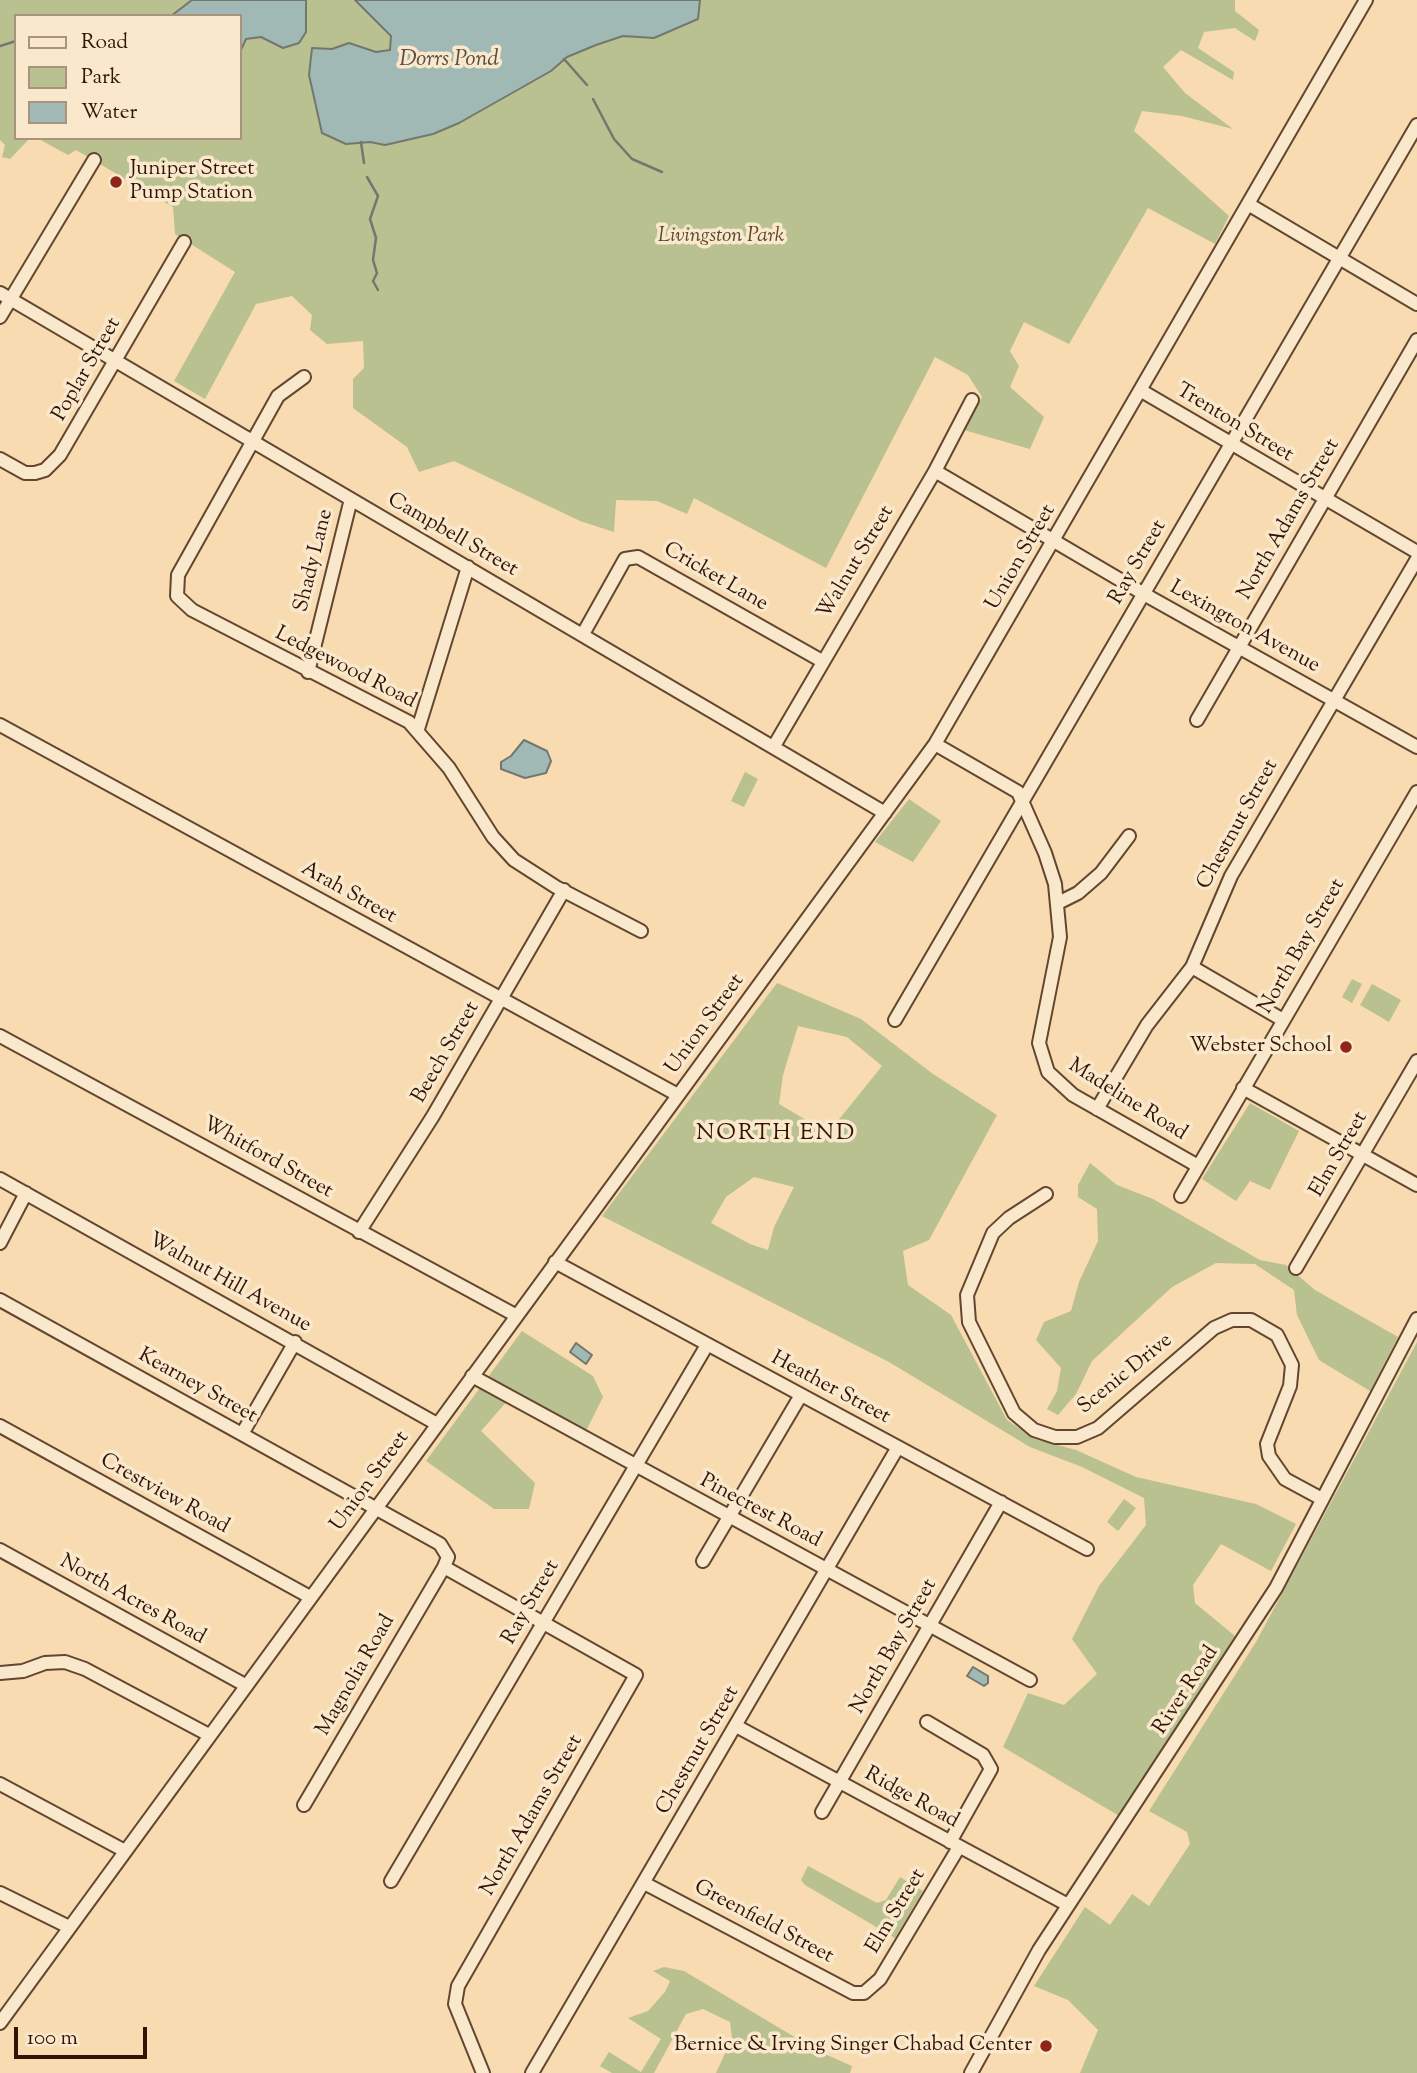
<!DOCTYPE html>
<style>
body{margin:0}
#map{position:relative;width:1417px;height:2073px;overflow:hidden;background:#f8dbb0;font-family:"Sorts Mill Goudy",serif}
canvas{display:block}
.legend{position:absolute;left:14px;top:14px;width:228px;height:126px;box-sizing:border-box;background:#fae8cc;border:2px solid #aa937c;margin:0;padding:9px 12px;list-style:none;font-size:21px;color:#311404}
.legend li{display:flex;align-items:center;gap:14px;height:35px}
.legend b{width:35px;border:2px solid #aa937c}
.scale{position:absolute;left:14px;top:2027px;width:133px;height:32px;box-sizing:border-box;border:4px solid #311404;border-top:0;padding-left:9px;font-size:21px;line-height:24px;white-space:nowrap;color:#311404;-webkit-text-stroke:5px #fae8cc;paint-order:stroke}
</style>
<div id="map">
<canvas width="1417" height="2073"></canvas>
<ul class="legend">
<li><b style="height:9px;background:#fae8cc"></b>Road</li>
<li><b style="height:19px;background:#b8c18f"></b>Park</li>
<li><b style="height:19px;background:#a0b9b5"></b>Water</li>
</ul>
<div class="scale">100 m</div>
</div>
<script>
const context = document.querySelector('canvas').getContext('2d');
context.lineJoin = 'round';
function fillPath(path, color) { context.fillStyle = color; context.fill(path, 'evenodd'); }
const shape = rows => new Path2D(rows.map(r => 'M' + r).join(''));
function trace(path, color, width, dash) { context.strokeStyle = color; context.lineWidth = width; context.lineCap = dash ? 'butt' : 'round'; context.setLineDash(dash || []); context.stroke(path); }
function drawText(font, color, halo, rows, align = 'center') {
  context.font = font + ' "Sorts Mill Goudy",serif'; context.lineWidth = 7; context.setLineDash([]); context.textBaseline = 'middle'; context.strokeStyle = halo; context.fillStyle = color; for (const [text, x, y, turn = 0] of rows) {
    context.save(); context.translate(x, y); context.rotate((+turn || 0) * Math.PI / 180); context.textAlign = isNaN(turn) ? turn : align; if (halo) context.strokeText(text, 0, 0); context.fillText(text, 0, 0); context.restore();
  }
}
fillPath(shape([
 [0,0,1235,0,1235,11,1259,30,1255,41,1235,28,1204,32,1198,48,1234,72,1233,80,1181,50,1163,67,1185,93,1233,129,1182,116,1142,111,1134,131,1229,216,1215,244,1148,208,1069,344,1024,322,1010,351,1019,366,1010,387,1044,417,1030,449,964,430,982,397,968,375,935,357,826,568,694,498,687,514,657,501,616,500,614,532,580,521,454,461,419,472,407,447,353,408,353,379,364,368,363,341,327,344,310,330,312,315,292,296,256,304,205,399,174,381,235,272,175,234,173,207,76,150,68,155,37,138,240,138,240,16,16,16,16,138,30,138,10,159,2,157,5,145,0,140],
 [745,772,758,779,744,807,731,801],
 [909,799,941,821,913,862,875,842],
 [1352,979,1362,984,1352,1003,1342,997],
 [777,983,861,1019,933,1074,997,1115,929,1240,903,1251,908,1285,951,1315,1007,1420,1035,1439,1076,1450,1136,1477,1256,1504,1296,1524,1271,1571,1221,1544,1193,1585,1195,1603,1235,1636,1207,1685,1121,1817,1003,1747,1028,1693,1064,1705,1097,1674,1072,1639,1099,1586,1146,1525,1144,1498,1082,1467,1030,1447,889,1362,602,1216],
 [798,1026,847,1037,882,1066,828,1133,779,1104,783,1075],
 [754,1177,794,1187,774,1227,768,1250,750,1244,711,1223,726,1197],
 [1372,984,1401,1000,1389,1022,1360,1005],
 [1250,1103,1299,1131,1270,1190,1250,1181,1236,1201,1202,1179],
 [1090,1163,1117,1185,1153,1199,1260,1260,1286,1265,1315,1290,1398,1337,1370,1391,1319,1360,1297,1315,1294,1290,1255,1264,1216,1263,1172,1287,1092,1361,1076,1394,1058,1415,1047,1409,1057,1391,1061,1368,1036,1340,1044,1322,1071,1311,1079,1282,1098,1241,1097,1209,1078,1197,1078,1185],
 [522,1331,593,1376,603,1397,586,1431,515,1392,481,1431,535,1483,529,1509,494,1509,426,1461],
 [1417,1342,1417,2073,1080,2073,1098,2030,1068,2000,1034,1986,1085,1907,1110,1925,1132,1894,1149,1906,1190,1844,1187,1832,1149,1811,1256,1642],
 [1124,1499,1136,1508,1118,1531,1107,1522],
 [808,1866,877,1903,886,1900,900,1877,923,1891,895,1938,805,1885,801,1880],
 [664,1967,684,1971,818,2051,852,2066,850,2073,716,2073,732,2038,730,2022,703,2009,686,2014,654,2073,612,2073,600,2066,609,2052,641,2072,661,2039,628,2018,648,2011,665,1992,670,1981,653,1971]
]), '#b8c18f');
const water = shape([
 [192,0,306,0,306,32,299,43,283,48,261,37,246,39,240,52,240,16,171,16,192,0],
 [355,0,700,0,698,19,654,38,623,36,596,45,567,57,551,71,459,123,433,134,385,145,370,142,346,144,322,133,309,75,312,48,332,49,349,43,376,52,390,50,391,36,355,0],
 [524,740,547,751,551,761,546,773,525,778,501,769,501,762,511,756,524,740],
 [576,1343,592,1355,586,1364,570,1352,576,1343],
 [973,1667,988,1676,988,1683,984,1686,967,1676,973,1667]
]);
fillPath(water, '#a0b9b5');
trace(water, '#74776e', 2);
trace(shape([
 [0,46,16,41],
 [564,59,587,85],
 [593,99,614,139,632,159,662,172],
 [361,142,364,163],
 [367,177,378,196,370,219,376,238,373,260,377,273,373,281,378,290]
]), '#74776e', 2.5);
const minor = shape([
 [1248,204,1417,304],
 [0,293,885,813],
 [0,317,94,160],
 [304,377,278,396,178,575,177,596,192,610,409,722,449,768,493,837,514,860,556,887,641,931],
 [1140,390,1417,552],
 [0,459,25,473,35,473,45,470,60,455,184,242],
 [935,471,1151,598,1417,747],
 [583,634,625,559,638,557,822,661],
 [308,672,351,499],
 [1197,720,1417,340],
 [0,725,678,1095],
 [418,729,468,567],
 [935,744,1018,792,1045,853,1055,884,1060,937,1039,1043,1048,1072,1073,1095,1198,1166],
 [774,746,935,471,972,400],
 [1058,903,1078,893,1101,873,1129,836],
 [1192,967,1283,1020],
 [895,1020,1417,125],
 [0,1036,517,1316],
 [1243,1088,1417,1185],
 [1097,1109,1147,1025,1192,967,1231,876,1417,559],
 [0,1179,437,1424],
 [1046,1194,1009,1218,993,1233,967,1295,969,1322,1014,1413,1034,1430,1055,1437,1077,1437,1098,1428,1214,1328,1232,1320,1251,1320,1277,1335,1292,1365,1290,1386,1267,1444,1269,1456,1285,1479,1322,1499],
 [1181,1196,1417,792],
 [359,1232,433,1116,564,890],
 [0,1243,26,1193],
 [555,1262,1087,1549],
 [1296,1268,1417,1061],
 [0,1300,440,1544,448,1557,444,1567,636,1675,458,1986,455,2004,483,2073],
 [472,1376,1030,1680],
 [0,1426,310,1597],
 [242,1434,295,1342],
 [0,1550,245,1685],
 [703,1561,801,1395],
 [0,1673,23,1671,45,1663,65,1662,85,1669,209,1735],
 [927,1722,983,1755,991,1769,950,1842],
 [736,1726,1068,1905],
 [0,1784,125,1851],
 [304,1805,444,1567],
 [822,1812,1001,1502],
 [391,1881,707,1345],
 [644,1883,853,1993,864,1993,880,1979,959,1847],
 [0,1893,69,1927],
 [0,2023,935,744,1366,0],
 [532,2073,898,1447],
 [971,2073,1039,1950,1276,1588,1417,1319]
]);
trace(minor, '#63462f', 16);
trace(minor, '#fae8cc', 12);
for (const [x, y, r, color] of [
 [116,182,7,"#8f2418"],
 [1346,1047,7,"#8f2418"],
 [1046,2046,7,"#8f2418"]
]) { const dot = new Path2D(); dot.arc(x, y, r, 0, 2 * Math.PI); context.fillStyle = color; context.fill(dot); trace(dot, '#fae8cc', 2.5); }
drawText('21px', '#311404', '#fae8cc', [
 ["Juniper Street",130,170,"left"],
 ["Pump Station",130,194,"left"],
 ["Webster School",1332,1047],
 ["Bernice & Irving Singer Chabad Center",1032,2046]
], 'right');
drawText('italic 21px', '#5a482e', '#fae8cc', [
 ["Livingston Park",721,237]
]);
drawText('21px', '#311404', '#fae8cc', [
 ["Poplar Street",88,370,-60],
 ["Trenton Street",1234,424,31],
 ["North Adams Street",1290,520,-60],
 ["Campbell Street",452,536,30],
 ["Union Street",1022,558,-60],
 ["Shady Lane",315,561,-76],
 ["Walnut Street",857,563,-59],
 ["Ray Street",1139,563,-60],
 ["Cricket Lane",715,578,30],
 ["Lexington Avenue",1244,628,29],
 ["Ledgewood Road",345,669,27],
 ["Chestnut Street",1239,825,-61],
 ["Arah Street",348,894,29],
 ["North Bay Street",1303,947,-60],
 ["Union Street",706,1025,-54],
 ["Beech Street",447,1053,-60],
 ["Madeline Road",1127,1101,32],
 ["Elm Street",1340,1155,-60],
 ["Whitford Street",267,1159,29],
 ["Walnut Hill Avenue",229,1284,29],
 ["Scenic Drive",1126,1375,-39],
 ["Kearney Street",197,1387,29],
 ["Heather Street",830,1389,28],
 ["Union Street",371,1482,-54],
 ["Crestview Road",164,1495,29],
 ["Pinecrest Road",760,1512,28],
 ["North Acres Road",132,1601,29],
 ["Ray Street",532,1603,-60],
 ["North Bay Street",895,1647,-60],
 ["Magnolia Road",357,1676,-60],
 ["River Road",1187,1691,-57],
 ["Chestnut Street",699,1751,-60],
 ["Ridge Road",911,1799,29],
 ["North Adams Street",533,1816,-60],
 ["Elm Street",897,1912,-59],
 ["Greenfield Street",763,1923,28]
]);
drawText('italic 23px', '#584e42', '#fae8cc', [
 ["Dorrs Pond",449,61]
]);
context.letterSpacing = '2px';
drawText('23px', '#311404', '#fae8cc', [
 ["NORTH END",776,1135]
]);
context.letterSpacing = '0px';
</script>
